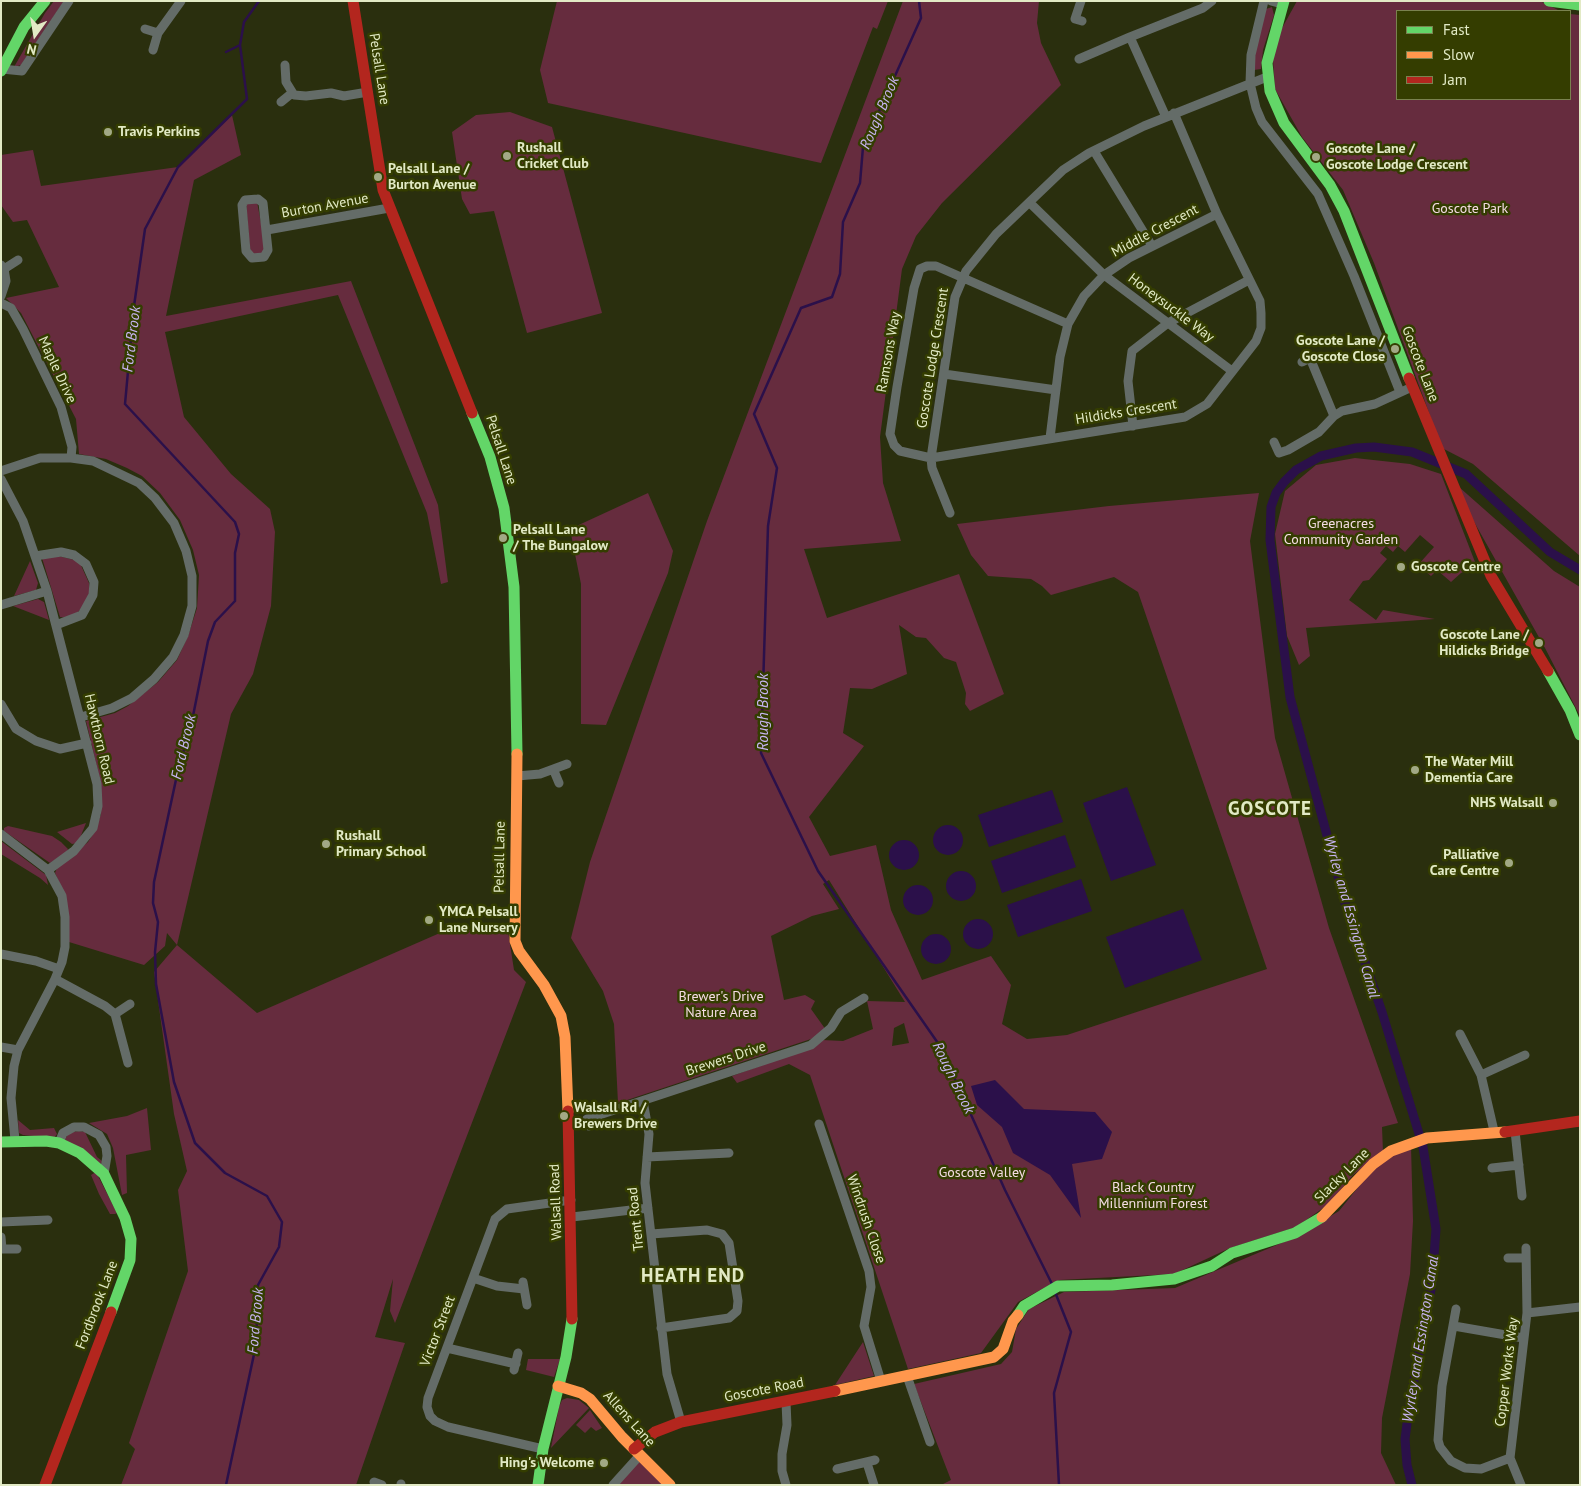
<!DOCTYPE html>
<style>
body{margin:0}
#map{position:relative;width:1581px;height:1486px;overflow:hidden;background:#2a2f0e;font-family:"PT Sans",sans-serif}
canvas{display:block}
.frame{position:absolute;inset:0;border:2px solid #e2eac5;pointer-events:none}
.legend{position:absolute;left:1396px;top:10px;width:175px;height:90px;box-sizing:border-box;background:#343d00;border:1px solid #7a824f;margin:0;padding:6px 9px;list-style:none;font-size:15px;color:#e2eac5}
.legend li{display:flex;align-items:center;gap:10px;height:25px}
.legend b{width:25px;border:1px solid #7a824f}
.north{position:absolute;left:10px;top:10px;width:50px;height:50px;-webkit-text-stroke:4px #343d00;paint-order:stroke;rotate:193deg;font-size:14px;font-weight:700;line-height:20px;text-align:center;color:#e2eac5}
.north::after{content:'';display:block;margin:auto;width:18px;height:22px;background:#e2eac5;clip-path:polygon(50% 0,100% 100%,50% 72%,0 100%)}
</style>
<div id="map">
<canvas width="1581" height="1486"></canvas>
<div class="frame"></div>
<ul class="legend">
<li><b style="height:6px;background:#63d668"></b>Fast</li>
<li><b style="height:6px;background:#ff974d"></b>Slow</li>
<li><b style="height:6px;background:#b3261e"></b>Jam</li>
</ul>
<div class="north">N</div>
</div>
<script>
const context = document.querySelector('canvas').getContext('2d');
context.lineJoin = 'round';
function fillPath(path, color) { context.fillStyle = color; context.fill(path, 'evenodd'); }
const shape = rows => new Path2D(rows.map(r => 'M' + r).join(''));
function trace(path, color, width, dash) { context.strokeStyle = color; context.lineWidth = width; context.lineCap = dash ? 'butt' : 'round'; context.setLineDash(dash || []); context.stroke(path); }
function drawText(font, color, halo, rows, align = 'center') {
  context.font = font + ' "PT Sans",sans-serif'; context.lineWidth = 5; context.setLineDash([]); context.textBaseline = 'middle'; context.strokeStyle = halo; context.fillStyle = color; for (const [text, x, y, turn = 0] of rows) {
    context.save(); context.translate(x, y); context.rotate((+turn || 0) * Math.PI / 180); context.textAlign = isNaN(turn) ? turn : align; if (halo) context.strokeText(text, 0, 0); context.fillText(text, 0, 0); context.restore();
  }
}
fillPath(shape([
 [54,1,64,1,21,65,14,67,45,13],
 [557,1,888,1,877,29,873,27,821,163,548,103,540,70],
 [903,1,1039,1,1037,23,1041,43,1061,85,942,203,916,236,902,269,880,437,883,483,901,541,804,549,827,618,959,574,1004,694,970,711,965,704,966,693,956,662,944,658,926,638,916,637,899,625,907,674,872,689,850,688,843,733,864,746,809,817,830,856,876,845,891,910,922,980,991,956,1011,985,1002,1024,1027,1039,1067,1035,1267,969,1138,592,1114,577,1051,595,1042,586,1031,579,988,576,971,555,957,524,1109,506,1259,493,1250,541,1275,738,1329,928,1398,1123,1382,1127,1383,1152,1353,1175,1329,1204,1296,1227,1230,1248,1174,1274,1059,1280,1018,1302,981,1353,908,1369,810,1075,789,1064,737,1083,732,1076,812,1047,822,1040,843,1041,873,1029,867,1001,905,1002,829,880,823,884,839,909,812,916,771,936,784,1000,805,995,815,1001,811,1009,826,1030,814,1038,618,1103,614,1024,603,991,571,938,590,862,707,521],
 [904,1023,909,1043,892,1046,894,1028],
 [1297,1,1540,1,1560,11,1397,11,1397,99,1570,99,1570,14,1580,15,1580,556,1473,464,1442,448,1374,263,1343,190,1302,137,1275,89,1273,60,1276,39],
 [1272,7,1274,15,1263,50,1261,69,1254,70,1256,42,1266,9],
 [510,112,552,127,602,313,527,333,494,211,470,214,462,199,452,132,476,115],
 [232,115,241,155,194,180,166,316,351,281,438,505,448,582,441,584,427,513,338,295,165,332,184,417,231,474,270,509,275,532,271,606,253,674,231,714,177,945,257,1013,449,929,508,931,514,970,526,982,395,1323,390,1311,393,1279,375,1337,405,1343,356,1485,121,1485,135,1449,129,1443,188,1271,178,1190,187,1171,174,1114,154,972,177,945,167,933,165,946,144,965,69,942,66,898,55,873,57,868,88,842,95,831,101,814,101,784,86,721,115,713,128,706,158,682,177,660,188,636,197,608,199,575,193,550,180,520,160,493,142,476,127,468,106,459,79,454,76,419,21,313,6,298,59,287,27,220,13,222,1,205,1,155,33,150,41,186,178,167],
 [257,202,266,248,261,254,254,254,250,251,246,203],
 [1355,458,1410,464,1441,474,1475,562,1470,569,1461,573,1451,582,1437,570,1431,576,1418,565,1434,547,1420,535,1405,552,1398,546,1393,552,1386,546,1380,553,1387,559,1369,580,1363,581,1349,600,1376,620,1383,610,1435,619,1306,628,1310,656,1299,665,1287,636,1275,534,1285,491,1316,465],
 [1450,479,1554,571,1580,587,1580,716,1545,648],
 [648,493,673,551,668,573,606,725,581,724,581,584,570,529],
 [54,555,79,561,89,583,89,594,85,605,78,612,67,618,60,617,42,558],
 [30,561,38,583,36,590,14,596],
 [38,599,44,602,49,620,13,606],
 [86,823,78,843,72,844,57,832],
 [8,826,52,836,61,842,68,849,67,852,50,863,4,831,4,828],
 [1,841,46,875,48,885,40,878,1,854],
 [147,1108,151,1150,126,1155,127,1193,122,1195,113,1148,107,1134,89,1123,127,1116],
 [18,1120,30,1130,54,1128,57,1134,54,1138,23,1135,19,1133],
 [79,1131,85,1132,97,1157,102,1161,101,1165,85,1151,65,1140,68,1133],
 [1411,1146,1413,1221,1410,1274,1382,1418,1381,1453,1396,1485,941,1485,951,1480,914,1384,1001,1364,1012,1352,1016,1329,1029,1309,1064,1292,1175,1288,1298,1236,1339,1211,1376,1165],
 [96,1172,117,1213,115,1214,110,1214,99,1194,91,1175],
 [863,1342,874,1376,835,1385],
 [528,1359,560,1359,554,1377,526,1370],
 [567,1398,579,1400,589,1408,551,1448,559,1407,562,1400],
 [590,1410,602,1428,596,1431,591,1427,585,1433,576,1425],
 [639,1460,664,1485,616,1485]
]), '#662c3e');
fillPath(shape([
 [1127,787,1156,865,1111,881,1083,803],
 [1052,790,1063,822,989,847,978,815],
 '933 840a15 15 0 1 1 30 0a15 15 0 1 1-30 0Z',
 [1065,835,1076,867,1002,893,991,861],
 '889 855a15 15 0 1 1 30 0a15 15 0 1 1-30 0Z',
 '946 886a15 15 0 1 1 30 0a15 15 0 1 1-30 0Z',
 [1081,879,1092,911,1018,937,1007,905],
 '903 900a15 15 0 1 1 30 0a15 15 0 1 1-30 0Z',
 [1183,909,1202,960,1125,988,1106,937],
 '963 934a15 15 0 1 1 30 0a15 15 0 1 1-30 0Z',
 '921 949a15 15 0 1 1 30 0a15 15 0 1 1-30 0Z',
 [995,1080,1024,1109,1095,1112,1112,1132,1102,1159,1072,1164,1081,1218,1050,1175,1013,1153,1002,1127,977,1105,971,1086]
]), '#2b104a');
trace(shape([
 [919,1,921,18,863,147,860,183,843,222,840,274,832,297,801,308,754,414,777,468,768,526,761,753,818,871,940,1046,1005,1190,1052,1284],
 [226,52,240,45,244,22,259,1],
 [1055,1292,1071,1332,1054,1393,1059,1485],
 [226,1485,256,1345,258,1285,279,1247,282,1222,267,1196,225,1173,195,1143,174,1082,156,984,155,952,158,922,153,903,154,882,177,775,192,721,208,641,215,622,235,601,235,553,239,534,235,522,125,404,134,306,145,229,178,167,247,99,240,45]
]), '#2b104a', 2.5);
trace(shape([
 [1412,1485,1407,1465,1405,1439,1410,1401,1432,1284,1436,1229,1423,1147,1382,1012,1347,910,1290,697,1270,540,1271,507,1276,493,1284,482,1296,470,1321,456,1356,448,1374,447,1412,452,1466,474,1550,552,1580,570]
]), '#2b104a', 9);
trace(shape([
 [1081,1,1075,19,1082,21],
 [1264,1,1251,55,1250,83,1256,108,1262,122,1318,194,1354,276,1400,392],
 [1271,1,1282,4],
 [145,29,158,33],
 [1130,37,1203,8,1212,1],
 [153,50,158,33,181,1],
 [1079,59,1130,37,1166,117],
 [285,65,286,82,294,95,306,96,331,93,344,96,368,92],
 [2,69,22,71,69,1],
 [281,102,292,93],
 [1094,151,1152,246],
 [258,199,263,203,268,250,264,257,252,258,246,251,242,205,245,200,258,199],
 [1030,203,1104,275,1232,371],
 [267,230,389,208],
 [1,265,4,269,6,281,1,296],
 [4,269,18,260],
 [1,303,11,308,23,329,61,407,72,447,71,458],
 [1068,324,936,266,927,266,920,269,914,288,897,387,890,434,894,445,900,451,931,458,1185,417,1207,404,1256,341,1261,328,1261,313,1260,301,1217,214,1174,113],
 [1302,362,1310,358,1334,416],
 [944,374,1056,390],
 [1133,426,1128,381,1132,351,1168,323,1249,280],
 [1050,438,1060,357,1068,324,1084,296,1104,275,1129,258,1217,214],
 [1274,442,1279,453,1288,450,1319,432,1334,416,1342,411,1375,404,1412,387],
 [1,471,40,458,71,458,93,461,139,483,155,498,174,523,186,551,192,576,192,606,184,635,173,657,154,679,132,698,112,708,81,717],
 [1,479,23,521,47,591,97,784,98,806,93,828,74,851,48,870],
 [950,513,932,468,931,458,955,297,966,271,996,234,1063,170,1089,153,1144,126,1267,77],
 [35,556,61,552,74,555,86,564,94,582,93,595,82,615,56,625],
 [1,605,47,591],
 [1,704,16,729,36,741,60,749,87,743],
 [554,771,559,783],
 [517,776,540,774,567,764],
 [1,834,48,870,62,896,65,917,65,947,62,962,55,979,18,1050,14,1066,11,1098,15,1140],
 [1,954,36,961,59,969],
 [55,979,105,1006,115,1014,128,1063],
 [115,1014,130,1004],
 [1460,1034,1481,1075,1494,1131],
 [1,1047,18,1050],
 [1481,1075,1525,1055],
 [643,1101,649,1134,645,1183,667,1374,681,1422],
 [819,1124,869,1271,871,1287,864,1326,881,1381],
 [589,1126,587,1119,811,1045,831,1028,841,1012,864,998],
 [1515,1131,1522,1196],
 [59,1143,63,1133,74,1127,84,1127,99,1135,106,1147,107,1156,104,1174],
 [647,1157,729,1153],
 [1492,1168,1519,1165],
 [572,1217,648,1208],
 [1,1222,48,1220],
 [651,1234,707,1230,722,1234,729,1243,738,1301,737,1311,729,1318,661,1328],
 [1,1237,2,1249,17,1249],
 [1526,1248,1527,1313],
 [1508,1258,1526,1258],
 [473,1278,497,1286,524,1289],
 [523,1282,527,1305],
 [1456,1309,1442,1386,1438,1440,1440,1447,1451,1461,1465,1468,1481,1469,1510,1458],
 [1454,1326,1523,1338],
 [447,1348,516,1364],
 [514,1370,518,1353],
 [907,1376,930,1442],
 [543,1449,448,1427,435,1421,430,1416,427,1407,428,1398,495,1219,507,1209,571,1200],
 [867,1463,874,1485],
 [837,1469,875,1460],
 [374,1482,382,1485],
 [401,1485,401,1484],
 [613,1485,640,1455],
 [786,1485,782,1471,782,1454,787,1425,786,1402],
 [1521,1485,1510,1458,1527,1313,1580,1307]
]), '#646c68', 9);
trace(shape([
 [1284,1,1267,63,1270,91,1284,123,1330,185,1344,211,1409,378],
 [1549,1,1580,5],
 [1,71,24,27,45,1],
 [472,413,490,457,504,508,514,587,517,754],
 [1548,671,1570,710,1580,735],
 [1,1142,46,1141,59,1143,80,1153,104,1174,125,1218,131,1239,130,1260,111,1312],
 [1018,1315,1024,1306,1058,1286,1112,1285,1174,1279,1212,1266,1232,1253,1295,1233,1322,1217],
 [538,1485,543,1449,566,1357,572,1319]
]), '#63d668', 11);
trace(shape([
 [517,754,515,941,519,951,544,985,561,1016,565,1037,568,1111],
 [1322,1217,1373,1164,1391,1151,1427,1138,1505,1132],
 [558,1386,581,1393,590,1399,622,1437,670,1485],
 [835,1391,994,1357,1003,1349,1013,1321,1018,1315]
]), '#ff974d', 11);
trace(shape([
 [353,1,383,190,472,413],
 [1409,378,1491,576,1548,671],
 [568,1111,572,1319],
 [1505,1132,1580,1121],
 [634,1449,655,1432,681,1422,835,1391],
 [45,1485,111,1312]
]), '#b3261e', 11);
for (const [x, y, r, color] of [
 [108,132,5,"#a2a985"],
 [507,156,5,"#a2a985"],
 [1316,157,5,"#a2a985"],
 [378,177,5,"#a2a985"],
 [1395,349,5,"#a2a985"],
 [503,538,5,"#a2a985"],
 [1401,567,5,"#a2a985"],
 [1539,643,5,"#a2a985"],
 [1415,770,5,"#a2a985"],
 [1553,803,5,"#a2a985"],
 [326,844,5,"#a2a985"],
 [1509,863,5,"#a2a985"],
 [429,920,5,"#a2a985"],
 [564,1116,5,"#a2a985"],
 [604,1463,5,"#a2a985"]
]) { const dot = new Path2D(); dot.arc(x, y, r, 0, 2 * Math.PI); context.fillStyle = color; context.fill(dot); trace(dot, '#343d00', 2); }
drawText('14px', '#e2eac5', '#343d00', [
 ["Pelsall Lane",379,69,81],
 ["Burton Avenue",325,206,-10],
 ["Middle Crescent",1155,231,-28],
 ["Honeysuckle Way",1171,308,37],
 ["Ramsons Way",889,352,-80],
 ["Goscote Lodge Crescent",933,358,-81],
 ["Goscote Lane",1420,364,69],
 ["Maple Drive",57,370,65],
 ["Hildicks Crescent",1126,412,-9],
 ["Pelsall Lane",501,450,72],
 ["Hawthorn Road",99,739,77],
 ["Pelsall Lane",500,857,-89],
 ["Brewers Drive",726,1059,-18],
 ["Slacky Lane",1342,1176,-45],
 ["Walsall Road",556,1202,-92],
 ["Trent Road",636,1219,-96],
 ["Windrush Close",866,1219,71],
 ["Fordbrook Lane",97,1305,-69],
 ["Victor Street",438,1331,-69],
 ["Copper Works Way",1507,1372,-83],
 ["Goscote Road",764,1390,-11],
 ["Allens Lane",629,1419,48]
]);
drawText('bold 14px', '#e2eac5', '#343d00', [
 ["Travis Perkins",118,132],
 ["Rushall",517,148],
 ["Cricket Club",517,164],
 ["Goscote Lane /",1326,149],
 ["Goscote Lodge Crescent",1326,165],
 ["Pelsall Lane /",388,169],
 ["Burton Avenue",388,185],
 ["Goscote Lane /",1385,341,"right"],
 ["Goscote Close",1385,357,"right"],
 ["Pelsall Lane",513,530],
 ["/ The Bungalow",513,546],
 ["Goscote Centre",1411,567],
 ["Goscote Lane /",1529,635,"right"],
 ["Hildicks Bridge",1529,651,"right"],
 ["The Water Mill",1425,762],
 ["Dementia Care",1425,778],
 ["NHS Walsall",1543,803,"right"],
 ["Rushall",336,836],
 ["Primary School",336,852],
 ["Palliative",1499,855,"right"],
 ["Care Centre",1499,871,"right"],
 ["YMCA Pelsall",439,912],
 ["Lane Nursery",439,928],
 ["Walsall Rd /",574,1108],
 ["Brewers Drive",574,1124],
 ["Hing's Welcome",594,1463,"right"]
], 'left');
drawText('14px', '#f5dce4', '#343d00', [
 ["Goscote Park",1470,209],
 ["Greenacres",1341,524],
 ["Community Garden",1341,540],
 ["Brewer's Drive",721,997],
 ["Nature Area",721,1013],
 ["Goscote Valley",982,1173],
 ["Black Country",1153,1188],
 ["Millennium Forest",1153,1204]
]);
drawText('italic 15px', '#c7b4f1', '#343d00', [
 ["Rough Brook",880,113,-67],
 ["Ford Brook",132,339,-83],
 ["Rough Brook",764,712,-90],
 ["Ford Brook",184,747,-77],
 ["Wyrley and Essington Canal",1351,917,74],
 ["Rough Brook",953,1078,64],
 ["Ford Brook",256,1321,-85],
 ["Wyrley and Essington Canal",1421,1339,-81]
]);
context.letterSpacing = '1px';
drawText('bold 19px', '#e2eac5', '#343d00', [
 ["GOSCOTE",1270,810],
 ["HEATH END",693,1277]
]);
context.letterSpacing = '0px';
</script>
